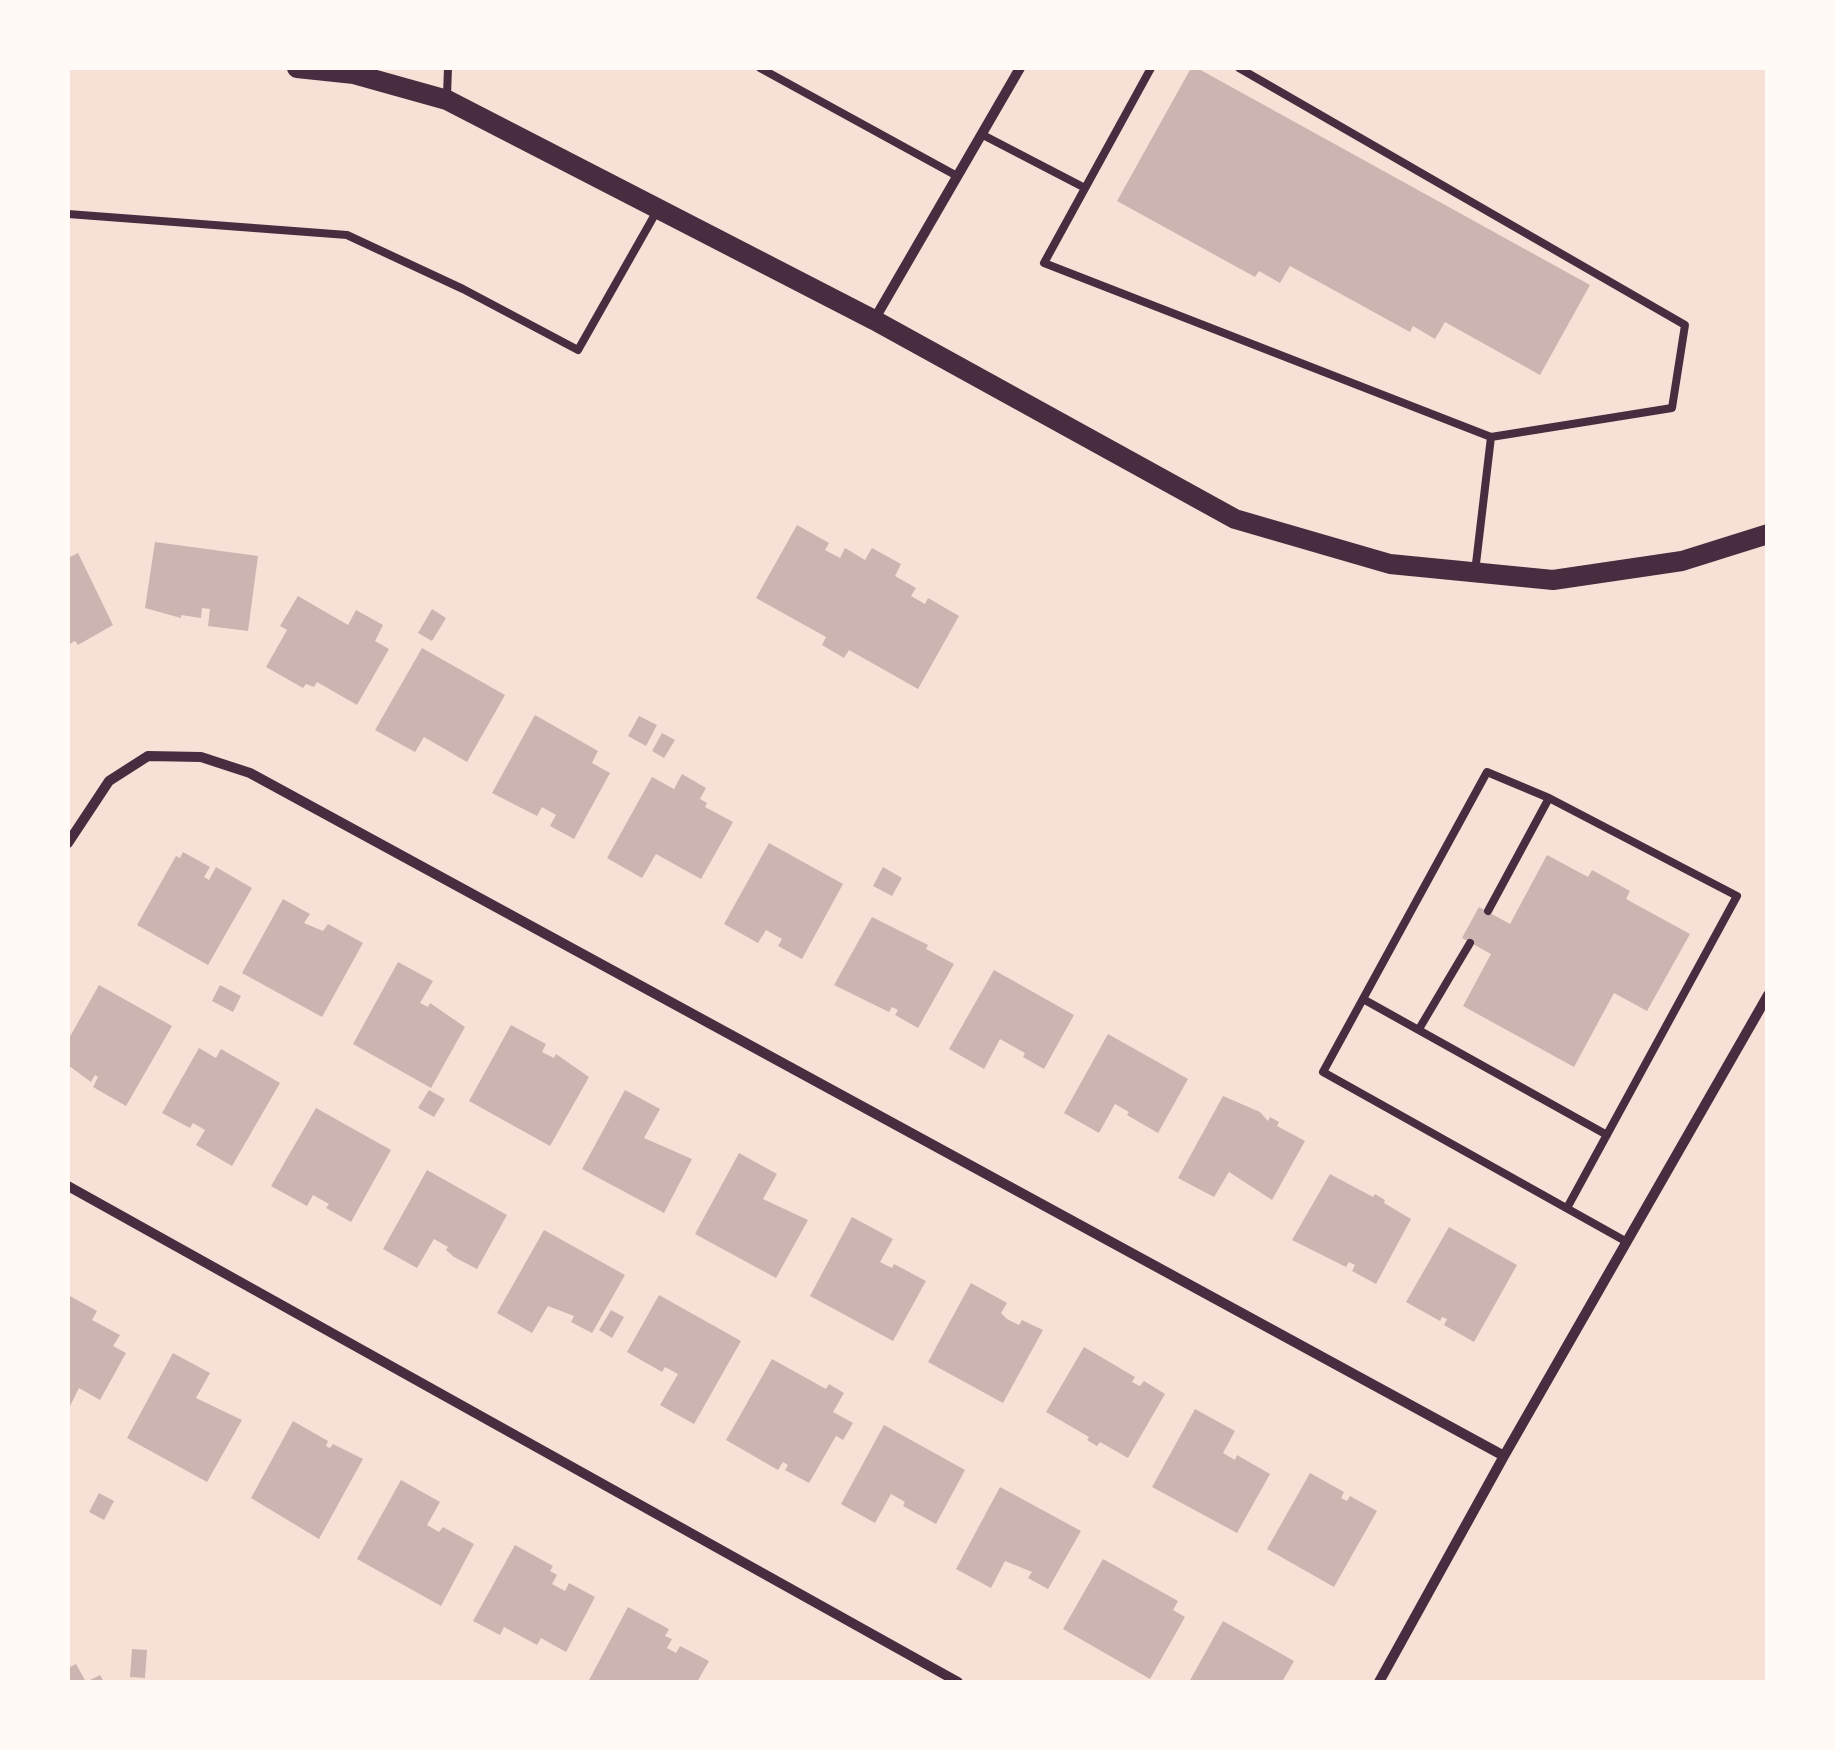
<!DOCTYPE html>
<style>
body{margin:0}
#map{position:relative;width:1835px;height:1750px;overflow:hidden;background:#f7e1d7;font-family:"Archivo Narrow",sans-serif}
canvas{display:block}
.frame{position:absolute;inset:0;border:70px solid #fffaf5;pointer-events:none}
</style>
<div id="map">
<canvas width="1835" height="1750"></canvas>
<div class="frame"></div>
</div>
<script>
const context = document.querySelector('canvas').getContext('2d');
context.lineJoin = 'round';
function fillPath(path, color) { context.fillStyle = color; context.fill(path, 'evenodd'); }
const shape = rows => new Path2D(rows.map(r => 'M' + r).join(''));
function trace(path, color, width, dash) { context.strokeStyle = color; context.lineWidth = width; context.lineCap = dash ? 'butt' : 'round'; context.setLineDash(dash || []); context.stroke(path); }
fillPath(shape([
 [1191,68,1197,68,1590,285,1540,375,1445,322,1435,339,1413,326,1410,332,1290,266,1280,283,1259,271,1255,277,1117,201],
 [797,525,829,543,825,550,840,558,845,548,865,560,872,548,901,564,895,576,916,588,911,596,925,604,928,598,959,616,918,689,849,650,844,658,822,645,826,637,756,598],
 [155,542,258,556,248,631,208,626,210,609,202,608,201,618,181,615,181,618,145,608],
 [78,553,113,625,78,645,75,641,68,645,68,558],
 [298,596,348,625,356,610,383,625,375,641,389,649,357,705,317,682,314,687,306,684,303,688,266,667,287,630,280,626],
 [432,609,446,618,432,641,418,633],
 [422,648,505,695,467,762,424,737,415,752,375,730],
 [535,715,598,751,592,763,610,773,574,839,550,826,556,815,542,807,537,816,492,793],
 [639,716,657,725,646,746,628,736],
 [662,733,675,740,664,758,652,751],
 [682,774,706,788,700,799,707,803,705,807,733,822,701,879,656,854,642,878,607,858,652,777,674,789],
 [769,843,843,884,802,959,778,946,782,939,766,930,758,943,724,924],
 [183,852,210,867,204,877,209,880,216,867,252,888,208,965,137,925,176,856,180,858],
 [1547,855,1588,877,1592,870,1630,891,1626,899,1690,934,1647,1011,1614,993,1574,1067,1463,1006,1491,954,1462,938,1479,907,1510,924],
 [883,867,902,878,892,896,873,886],
 [283,899,310,914,304,923,323,931,328,924,363,943,322,1017,242,973],
 [872,917,928,945,926,949,954,964,918,1028,895,1015,898,1010,892,1007,889,1012,834,985],
 [398,962,433,981,420,1003,428,1007,430,1003,465,1027,431,1088,353,1044],
 [994,970,1074,1015,1044,1069,1023,1057,1025,1053,1000,1039,984,1069,949,1049],
 [99,985,172,1026,126,1106,93,1087,98,1077,95,1075,91,1082,68,1065,68,1040],
 [220,985,241,996,233,1012,212,1001],
 [511,1025,546,1044,542,1052,554,1058,556,1054,589,1077,550,1146,469,1101],
 [1108,1034,1188,1079,1158,1133,1127,1115,1129,1112,1115,1104,1099,1133,1064,1113],
 [199,1048,216,1058,221,1049,280,1083,232,1166,196,1145,205,1130,193,1123,190,1128,162,1113],
 [429,1090,445,1099,434,1117,418,1108],
 [625,1090,660,1109,644,1138,692,1159,664,1213,582,1169],
 [1223,1096,1260,1112,1268,1121,1270,1117,1279,1122,1277,1126,1305,1141,1272,1200,1229,1172,1214,1197,1178,1178],
 [316,1108,391,1150,351,1222,326,1208,329,1204,313,1195,307,1206,271,1186],
 [739,1153,777,1174,763,1199,808,1220,776,1278,695,1234],
 [427,1170,507,1215,477,1269,454,1257,446,1250,448,1247,434,1239,417,1268,383,1249],
 [1330,1174,1373,1197,1375,1194,1385,1200,1384,1203,1411,1219,1376,1284,1352,1271,1355,1265,1349,1262,1346,1267,1292,1240],
 [852,1217,893,1239,880,1262,892,1268,894,1264,926,1281,893,1341,810,1296],
 [1449,1227,1517,1265,1474,1342,1444,1325,1447,1319,1442,1317,1440,1321,1406,1302],
 [544,1230,625,1275,592,1333,571,1322,574,1316,548,1306,532,1333,497,1313],
 [971,1283,1007,1303,1001,1313,1007,1319,1019,1325,1022,1320,1043,1330,1003,1403,928,1362],
 [68,1295,97,1311,92,1320,120,1335,113,1346,126,1353,100,1400,79,1388,68,1410],
 [659,1295,741,1341,694,1424,660,1405,678,1374,665,1367,662,1372,627,1352],
 [611,1310,624,1317,612,1338,599,1330],
 [1084,1347,1135,1377,1132,1382,1140,1386,1144,1381,1165,1394,1128,1458,1100,1442,1097,1446,1087,1440,1089,1437,1046,1412],
 [173,1353,210,1373,196,1398,242,1420,207,1482,127,1438],
 [772,1359,826,1389,829,1384,844,1393,833,1412,853,1423,843,1440,836,1436,809,1483,785,1470,788,1465,783,1462,778,1470,726,1440],
 [1195,1409,1235,1431,1223,1453,1235,1460,1237,1455,1270,1474,1237,1533,1152,1487],
 [293,1421,328,1441,326,1446,330,1448,333,1444,363,1459,319,1539,251,1498],
 [884,1425,965,1470,936,1524,903,1506,905,1502,891,1494,875,1523,841,1504],
 [1310,1473,1344,1492,1341,1498,1347,1501,1350,1496,1377,1511,1334,1587,1267,1549],
 [401,1480,440,1502,427,1525,439,1532,443,1527,474,1544,441,1606,357,1559],
 [1000,1487,1081,1531,1048,1589,1028,1578,1032,1572,1005,1561,991,1588,956,1569],
 [99,1493,114,1501,104,1520,89,1512],
 [515,1545,553,1566,550,1571,557,1575,552,1584,565,1591,569,1583,595,1597,566,1652,541,1638,537,1645,504,1627,500,1635,473,1621],
 [1103,1559,1178,1601,1173,1610,1185,1617,1150,1679,1063,1629],
 [628,1607,669,1629,665,1636,672,1639,667,1648,676,1653,680,1646,709,1661,697,1682,588,1682],
 [1223,1621,1294,1661,1282,1682,1189,1682],
 [132,1649,147,1650,145,1678,130,1677],
 [76,1664,86,1682,100,1675,104,1682,68,1682,68,1668]
]), '#ccb4b1');
trace(shape([
 [760,68,957,176],
 [1151,68,1044,263,1491,437],
 [1239,68,1685,325,1672,408,1491,437,1475,572],
 [447,95,448,68],
 [981,134,1085,188],
 [68,214,347,235,463,289,578,350,658,209],
 [1488,911,1549,798],
 [1363,999,1607,1135],
 [1419,1029,1470,943],
 [1567,1208,1737,896,1549,798,1487,772,1323,1072,1627,1242]
]), '#4a2c40', 8);
trace(shape([
 [874,320,1020,68],
 [68,843,109,781,148,756,201,757,250,773,1504,1456],
 [68,1186,958,1682],
 [1379,1682,1504,1456,1768,995]
]), '#4a2c40', 10);
trace(shape([
 [297,68,354,74,447,100,874,320,1235,519,1390,564,1553,580,1682,561,1768,534]
]), '#4a2c40', 20);
</script>
